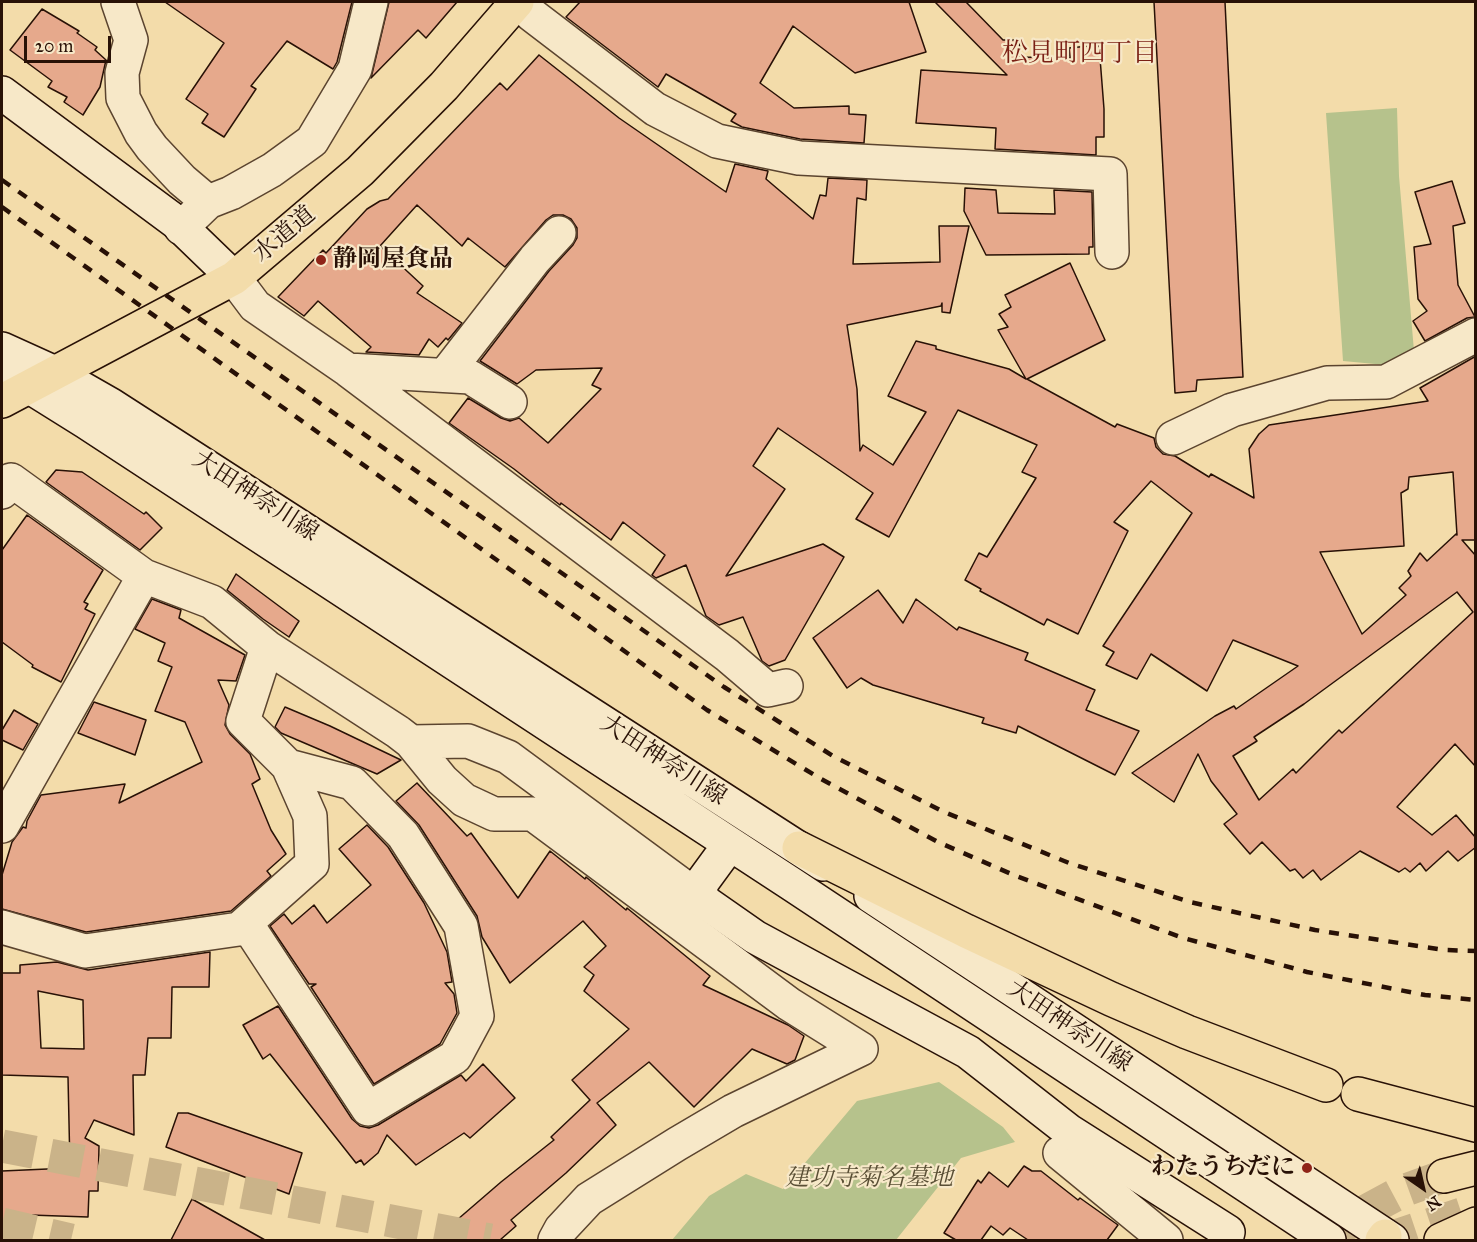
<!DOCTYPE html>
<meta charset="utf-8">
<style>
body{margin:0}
#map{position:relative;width:1477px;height:1242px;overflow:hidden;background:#f3dcaa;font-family:"IM FELL Great Primer",serif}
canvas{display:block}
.frame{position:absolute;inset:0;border:3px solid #281106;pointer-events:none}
.north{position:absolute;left:1393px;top:1158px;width:60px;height:60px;-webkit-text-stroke:4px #f7e8c8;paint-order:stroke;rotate:146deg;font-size:16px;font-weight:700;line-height:24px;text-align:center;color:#281106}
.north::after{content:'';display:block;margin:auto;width:21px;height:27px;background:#281106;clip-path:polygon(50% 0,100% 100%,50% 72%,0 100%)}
.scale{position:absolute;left:24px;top:36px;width:87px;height:27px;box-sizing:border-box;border:3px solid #281106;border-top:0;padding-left:8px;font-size:18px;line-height:21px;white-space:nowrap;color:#281106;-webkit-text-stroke:4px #f7e8c8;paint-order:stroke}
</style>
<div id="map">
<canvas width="1477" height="1242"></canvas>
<div class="frame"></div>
<div class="north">N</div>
<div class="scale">20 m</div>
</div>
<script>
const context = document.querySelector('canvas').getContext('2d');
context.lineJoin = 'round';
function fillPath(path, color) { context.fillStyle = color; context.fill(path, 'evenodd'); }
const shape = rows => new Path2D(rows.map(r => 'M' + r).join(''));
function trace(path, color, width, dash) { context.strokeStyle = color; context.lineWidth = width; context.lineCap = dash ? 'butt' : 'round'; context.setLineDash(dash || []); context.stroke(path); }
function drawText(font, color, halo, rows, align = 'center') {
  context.font = font + ' "IM FELL Great Primer","Noto Serif JP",serif'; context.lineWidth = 4.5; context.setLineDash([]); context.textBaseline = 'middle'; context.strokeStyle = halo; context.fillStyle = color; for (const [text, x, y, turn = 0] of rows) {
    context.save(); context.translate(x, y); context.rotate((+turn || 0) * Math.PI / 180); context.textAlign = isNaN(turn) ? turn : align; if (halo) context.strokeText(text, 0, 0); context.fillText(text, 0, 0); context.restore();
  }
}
fillPath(shape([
 [1397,108,1399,176,1414,351,1386,365,1343,361,1326,113],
 [939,1082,1003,1127,1015,1142,961,1158,896,1240,672,1240,709,1196,746,1174,783,1189,857,1101]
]), '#b6c28c');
const building = shape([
 [165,2,352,2,337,62,333,69,287,41,251,86,256,89,224,137,202,123,208,114,186,99,224,43,165,2],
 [389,2,457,2,426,38,418,30,371,78,389,2],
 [580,2,909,2,926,52,855,73,793,26,760,83,794,108,849,106,849,114,866,115,864,143,800,139,742,127,731,121,736,114,666,74,658,87,566,17,580,2],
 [935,2,966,2,1003,40,1020,40,1019,57,1070,58,1069,48,1099,45,1104,109,1104,137,1096,137,1096,155,995,149,996,128,916,123,921,70,1007,75,935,2],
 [1154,2,1225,2,1243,377,1197,380,1196,391,1175,393,1154,2],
 [42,9,79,31,77,33,97,47,95,50,106,60,100,87,83,115,64,102,67,97,48,87,52,81,10,50,42,9],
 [539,55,619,118,726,192,735,164,768,171,766,179,813,219,820,195,826,196,828,178,867,180,866,200,857,198,853,264,940,262,939,226,969,226,950,313,942,312,942,303,941,306,847,325,857,389,860,451,863,445,893,465,926,412,888,396,916,341,936,346,936,349,1009,369,1026,379,998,330,1008,327,999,314,1011,307,1005,295,1070,263,1105,340,1027,379,1115,427,1117,424,1154,438,1156,447,1163,454,1175,456,1209,477,1211,474,1254,498,1249,449,1259,434,1269,425,1428,401,1420,388,1476,356,1476,540,1462,540,1476,556,1476,767,1455,744,1397,807,1432,835,1456,815,1476,838,1476,847,1458,861,1448,851,1426,871,1420,863,1410,872,1405,868,1399,872,1360,851,1321,880,1313,870,1303,878,1295,869,1290,871,1262,842,1250,854,1224,824,1237,814,1211,781,1198,754,1174,802,1132,773,1215,716,1234,706,1236,709,1298,666,1233,640,1207,691,1151,654,1137,679,1106,665,1114,652,1103,646,1192,513,1151,481,1114,522,1128,531,1078,634,1047,619,1044,625,980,591,981,589,965,580,979,553,987,557,1036,478,1022,472,1037,445,958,410,889,537,856,519,873,493,778,428,753,466,785,489,726,576,823,544,844,557,785,660,769,666,762,661,743,617,719,625,706,616,686,565,656,578,652,575,665,555,623,522,611,540,561,503,560,505,514,469,449,423,468,398,501,418,510,421,519,418,548,443,601,389,592,385,602,368,536,370,517,384,480,361,549,271,573,245,577,238,577,228,571,219,563,215,553,215,546,220,505,267,468,238,462,246,417,205,380,246,423,286,417,293,462,323,448,340,446,338,438,347,429,339,419,355,366,352,371,347,318,301,304,316,278,297,323,250,326,253,367,209,380,201,388,199,500,83,507,90,539,55],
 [1453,472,1457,535,1456,534,1427,561,1420,553,1408,571,1411,576,1399,588,1406,595,1362,634,1320,552,1404,546,1401,493,1408,489,1409,477,1453,472],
 [1457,592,1473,612,1342,733,1339,730,1296,773,1293,769,1259,800,1233,756,1257,741,1254,737,1304,704,1457,592],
 [1452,181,1465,223,1453,226,1458,285,1475,317,1467,318,1425,341,1413,321,1427,311,1418,299,1414,247,1431,244,1415,192,1452,181],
 [965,188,996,190,998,213,1055,214,1054,190,1092,192,1093,247,1089,247,1089,254,986,255,964,211,965,188],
 [56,470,82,472,144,514,146,512,162,528,140,550,46,482,56,470],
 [27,515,103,570,84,602,88,604,85,609,95,614,61,682,32,667,33,665,2,642,2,550,27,515],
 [236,574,299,621,289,637,263,619,227,590,236,574],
 [878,590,903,623,916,599,957,630,959,627,1028,653,1025,660,1095,690,1086,710,1139,731,1115,775,1018,726,1016,733,982,723,984,718,873,685,861,678,847,688,813,638,878,590],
 [152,599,181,610,179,618,245,655,236,681,218,680,229,705,225,725,230,734,250,754,260,779,252,784,271,830,286,854,267,871,271,876,231,911,86,932,2,909,2,875,12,842,23,827,26,828,27,821,41,795,125,784,119,803,202,762,185,722,155,711,172,667,158,661,165,643,135,629,152,599],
 [94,702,146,720,135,755,78,733,94,702],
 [285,707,330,726,401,760,377,774,281,733,275,727,285,707],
 [14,710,38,724,23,750,2,740,2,730,14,710],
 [417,783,467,836,471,833,518,898,550,851,585,879,586,877,626,910,627,908,710,976,703,985,788,1025,804,1036,795,1060,787,1064,752,1049,694,1107,649,1062,597,1103,616,1125,566,1173,511,1220,516,1226,500,1240,462,1240,450,1226,501,1182,554,1140,551,1137,590,1100,572,1080,629,1029,584,991,594,975,584,967,606,946,583,921,510,983,482,937,477,916,419,825,396,801,417,783],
 [367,825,388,847,424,903,447,952,452,982,445,983,454,994,457,1013,440,1044,374,1084,311,987,316,984,309,984,270,926,284,914,292,924,314,905,327,923,371,885,339,849,367,825],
 [210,952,209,987,172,987,171,1038,148,1038,145,1075,133,1075,134,1135,94,1120,85,1138,99,1146,98,1191,89,1191,88,1217,30,1215,19,1216,2,1225,2,1171,70,1168,68,1077,2,1075,2,973,20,973,20,965,57,962,88,970,210,952],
 [38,991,83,1000,84,1049,41,1048,38,991],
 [278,1006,352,1119,360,1126,369,1128,378,1125,461,1075,466,1081,483,1064,515,1098,470,1138,464,1133,416,1165,387,1135,378,1153,364,1165,361,1160,356,1163,270,1054,263,1059,243,1025,278,1006],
 [178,1113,188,1113,302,1153,289,1194,166,1147,178,1113],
 [1024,1166,1032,1171,1041,1171,1078,1200,1080,1198,1118,1225,1107,1240,1028,1240,1010,1228,1003,1235,991,1226,981,1240,956,1240,944,1233,978,1180,981,1183,989,1172,1008,1187,1024,1166],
 [192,1199,265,1240,171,1240,192,1199]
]);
fillPath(building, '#e6a98c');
trace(building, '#281106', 1.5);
trace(shape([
 [2,1146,490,1240],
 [2,1224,71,1240],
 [1325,1240,1362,1213,1403,1191,1444,1176],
 [1384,1240,1476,1209]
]), '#cab389', 33, [33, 16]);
const street = shape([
 [118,2,131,40,122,73,123,98,141,133,152,148,182,180,208,202],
 [518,2,532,15,655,109,717,141,799,158,1110,174,1112,252],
 [181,228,208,202,231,193,272,170,312,141,355,69,371,2],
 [234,278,255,306,348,370,727,655,768,690,786,686],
 [348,370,470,377,510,402],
 [445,375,535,259,559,233],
 [1173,438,1232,410,1327,383,1386,382,1476,335],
 [2,492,11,480,144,576,212,602,267,647,398,732,411,742,442,780,464,800,494,814,533,814,789,1004,861,1049],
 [411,742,468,741,508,757,702,900],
 [2,826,144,576],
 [246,923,368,1109,455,1057,477,1016,461,926,403,835,352,783,288,766],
 [2,927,85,951,239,929,312,864,310,816,288,766,243,721,267,647],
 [1060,1153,1166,1240],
 [555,1240,561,1229,589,1199,677,1144,733,1111,861,1049]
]);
const secondary = shape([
 [2,93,176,222,234,278],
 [2,349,55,373,111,405,823,864],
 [6,376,30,387,86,422,793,885,1329,1240],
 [730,844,700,885,702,900,755,937,968,1052,1069,1131,1228,1232,1226,1240],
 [871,896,1392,1240]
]);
const primary = shape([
 [2,401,234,278,360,171,444,86,517,2]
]);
const highway = shape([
 [799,848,966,931,1111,999,1187,1032,1326,1085],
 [1358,1094,1476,1125],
 [1444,1176,1476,1168],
 [1382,1240,1385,1236],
 [1441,1240,1476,1224]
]);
trace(street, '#5b442f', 36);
trace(secondary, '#281106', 36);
trace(primary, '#281106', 36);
trace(highway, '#281106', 36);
trace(street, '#f7e8c8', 33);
trace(secondary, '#f7e8c8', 33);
trace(primary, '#f3dcaa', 33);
trace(highway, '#f3dcaa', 33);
trace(shape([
 [2,180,724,687,833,756,944,812,1069,863,1190,902,1315,930,1444,950,1476,951],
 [2,207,707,710,821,779,938,842,1016,876,1180,937,1307,972,1425,995,1476,1000]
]), '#281106', 4.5, [10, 10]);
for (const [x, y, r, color] of [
 [321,260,6,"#8f2418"],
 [1307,1168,6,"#8f2418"]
]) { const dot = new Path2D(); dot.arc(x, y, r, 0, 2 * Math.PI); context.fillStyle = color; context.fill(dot); trace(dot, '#f7e8c8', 2); }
drawText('24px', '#281106', '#f7e8c8', [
 ["水道道",285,235,-40],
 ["大田神奈川線",255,497,33],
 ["大田神奈川線",663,761,33],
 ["大田神奈川線",1069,1027,34]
]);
drawText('bold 24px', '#281106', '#f7e8c8', [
 ["静岡屋食品",333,260],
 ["わたうちだに",1295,1168,"right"]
], 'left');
drawText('italic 24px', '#5a4f35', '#f7e8c8', [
 ["建功寺菊名墓地",869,1179]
]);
drawText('26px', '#7a1f14', '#f7e8c8', [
 ["松見町四丁目",1080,55]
]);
</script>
